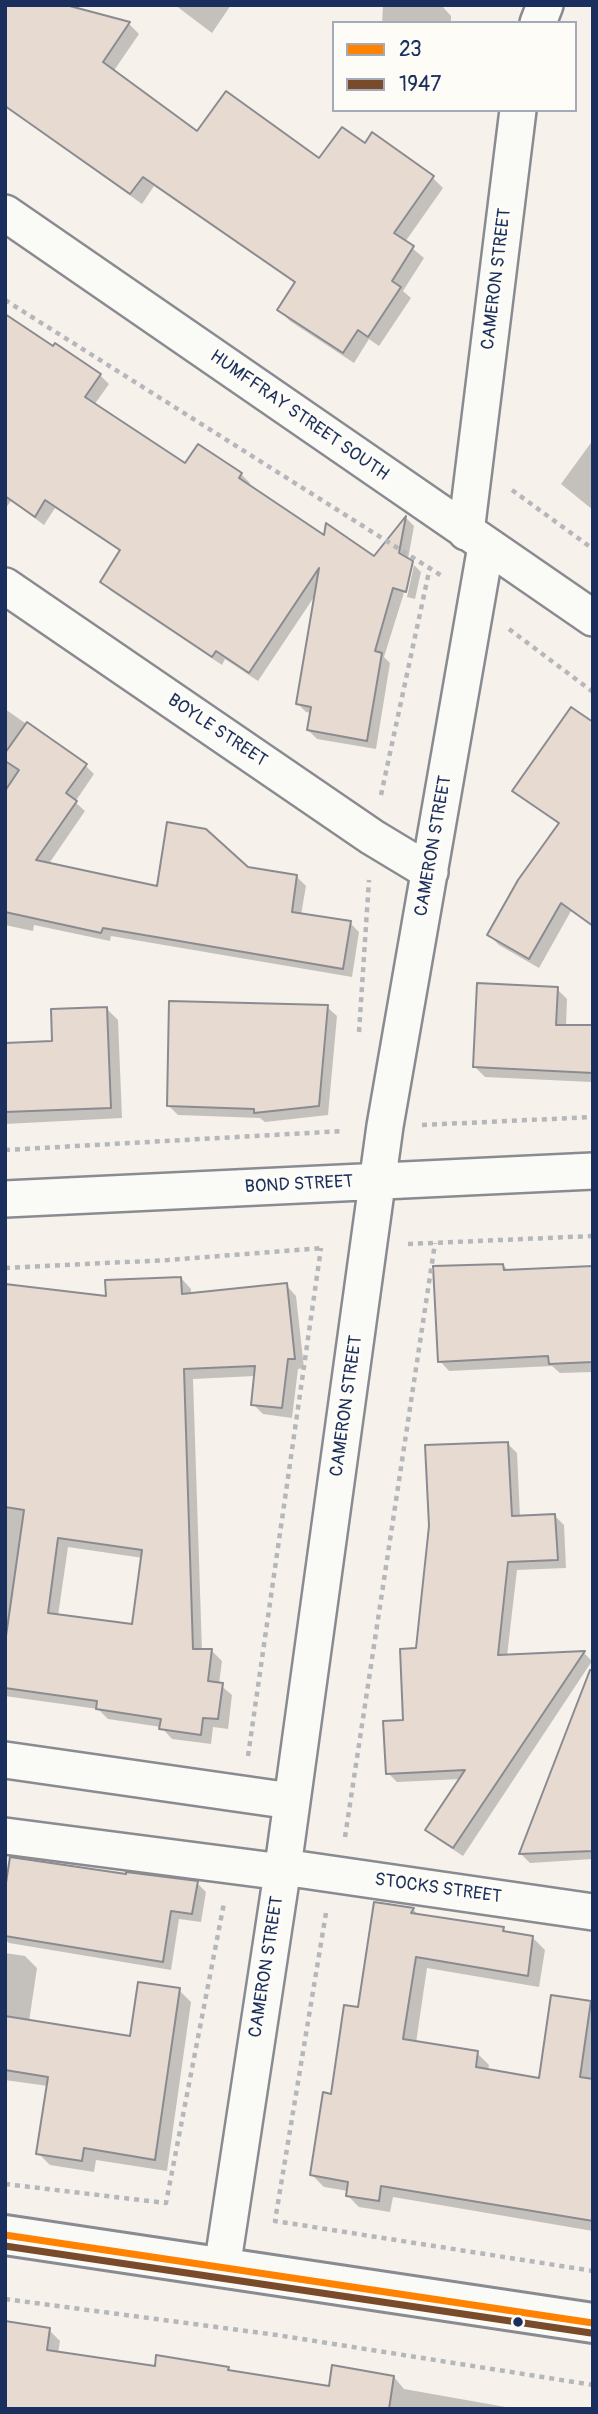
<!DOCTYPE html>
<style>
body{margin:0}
#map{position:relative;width:598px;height:2414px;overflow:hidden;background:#f6f1eb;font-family:Pangolin,sans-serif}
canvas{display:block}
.frame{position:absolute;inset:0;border:7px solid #1b2f5e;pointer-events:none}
.legend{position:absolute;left:332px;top:21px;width:245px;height:91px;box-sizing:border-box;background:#fdfcf7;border:2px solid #a3aaba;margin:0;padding:9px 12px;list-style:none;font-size:21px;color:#1b2f5e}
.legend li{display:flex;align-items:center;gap:14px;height:35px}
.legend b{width:35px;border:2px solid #a3aaba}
</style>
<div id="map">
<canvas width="598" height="2414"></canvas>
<div class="frame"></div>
<ul class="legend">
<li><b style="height:9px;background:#ff8200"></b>23</li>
<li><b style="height:9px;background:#7a4b2a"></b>1947</li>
</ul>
</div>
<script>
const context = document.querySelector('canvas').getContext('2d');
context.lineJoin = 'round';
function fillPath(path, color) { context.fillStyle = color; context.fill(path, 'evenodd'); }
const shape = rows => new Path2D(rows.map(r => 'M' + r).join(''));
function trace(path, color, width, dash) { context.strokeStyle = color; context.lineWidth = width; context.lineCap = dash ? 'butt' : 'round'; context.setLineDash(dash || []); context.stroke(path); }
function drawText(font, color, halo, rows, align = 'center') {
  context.font = font + ' Pangolin,sans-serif'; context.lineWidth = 7; context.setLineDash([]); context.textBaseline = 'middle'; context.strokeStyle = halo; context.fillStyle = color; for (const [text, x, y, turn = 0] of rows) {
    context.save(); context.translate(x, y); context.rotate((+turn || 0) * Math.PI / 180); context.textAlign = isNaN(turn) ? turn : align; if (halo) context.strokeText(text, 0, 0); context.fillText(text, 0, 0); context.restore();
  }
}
fillPath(shape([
 [175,5,231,5,212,33],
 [383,5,442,6,451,16,451,23,382,23],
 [61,6,129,24,139,34,113,72,197,134,320,161,378,154,433,178,443,188,405,242,424,258,403,291,411,298,379,346,369,339,354,363,290,321,279,310,296,284,154,186,142,204,38,130,27,119],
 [5,316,53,348,100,375,109,384,94,405,185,466,241,474,250,483,248,487,326,538,375,558,406,518,414,526,408,559,410,563,403,596,384,657,390,663,376,749,317,739,308,730,312,713,306,712,297,703,316,594,258,681,225,659,222,665,111,591,102,582,121,552,55,508,44,525,11,501,5,509],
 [593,440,593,510,561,484],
 [414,565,421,572,415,599,407,597],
 [5,709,85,765,94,774,75,802,85,811,48,865,158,888,247,868,297,877,306,886,301,915,350,923,359,932,352,977,111,936,110,941,34,925,33,931,5,925],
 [593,724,593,926,571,911,539,968,499,945,489,935,560,825,525,800,515,790],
 [557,989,567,999,566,1027,593,1027,593,1087,591,1082,485,1077,475,1067],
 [327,1007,337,1016,328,1115,265,1122,260,1118,178,1115,169,1106],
 [107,1009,118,1020,122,1118,5,1124,5,1045,54,1042],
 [503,1265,509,1272,593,1268,593,1372,560,1373,552,1366,449,1371,440,1361],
 [181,1278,191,1289,191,1295,286,1285,296,1296,304,1368,298,1369,292,1418,263,1414,253,1404,255,1376,193,1379,202,1651,212,1651,222,1661,219,1684,232,1695,228,1729,213,1727,211,1744,172,1739,161,1727,108,1719,98,1709,5,1696,5,1285,108,1298],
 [68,1547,143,1558,133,1626,58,1616],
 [591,1442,593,1442,593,1481],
 [507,1443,517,1453,520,1517,555,1516,564,1525,566,1568,517,1570,507,1656,584,1653,592,1661,463,1856,437,1839,428,1830,461,1779,397,1782,388,1773,405,1721,417,1650],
 [593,1699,593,1859,530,1863,521,1854,580,1700],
 [127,1876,197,1883,206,1892,201,1922,179,1919,171,1970,9,1943,5,1940,5,1900],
 [376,1904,413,1909,419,1916,503,1929,507,1934,533,1938,545,1950,539,1987,427,1968,416,2043,477,2053,489,2065,488,2071,540,2080,590,2003,593,2006,593,2231,393,2197,390,2212,359,2207,347,2195,348,2191,324,2187,312,2175,332,2096,359,2009],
 [5,1953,25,1956,37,1968,29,2022,131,2038,179,1990,191,2002,167,2171,96,2160,94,2172,50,2165,38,2153,48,2086,5,2080],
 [49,2330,60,2341,58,2353,156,2368,228,2369,231,2372,330,2388,394,2377,404,2389,517,2409,5,2409]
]), '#0003');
const building = shape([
 [5,5,66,5,130,22,103,62,197,131,226,91,319,158,342,127,365,143,372,132,434,176,394,233,414,246,392,281,401,287,368,337,358,330,343,353,277,310,295,282,143,177,130,194,5,106,5,5],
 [5,314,53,346,55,343,101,374,85,397,185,463,198,444,242,473,239,478,324,535,326,523,374,556,406,516,399,553,413,561,406,592,393,588,375,651,382,653,367,741,307,730,311,707,296,704,319,568,249,673,216,651,212,657,100,582,120,550,45,500,35,517,5,496,5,314],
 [571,707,593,722,593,926,561,903,529,959,487,935,518,880,559,823,512,791,571,707],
 [27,722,87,764,66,793,77,801,36,860,157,886,167,822,206,829,248,867,297,875,292,912,351,921,343,969,103,928,101,933,5,912,5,791,19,770,5,761,5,753,27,722],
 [477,983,558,987,556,1025,593,1025,593,1073,473,1067,477,983],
 [169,1001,328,1005,319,1106,254,1113,254,1109,167,1106,169,1001],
 [107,1007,111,1108,5,1112,5,1043,52,1041,51,1009,107,1007],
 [503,1264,504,1270,593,1266,593,1362,549,1364,548,1356,438,1362,433,1266,503,1264],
 [181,1277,182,1294,287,1283,295,1359,288,1359,282,1408,251,1405,255,1366,184,1369,193,1649,212,1649,208,1681,223,1683,218,1719,203,1718,201,1735,159,1729,161,1719,96,1709,97,1701,5,1688,5,1643,24,1510,5,1507,5,1284,106,1296,105,1280,181,1277],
 [58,1538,142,1550,132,1624,48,1613,58,1538],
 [508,1442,512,1516,555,1514,558,1560,508,1562,498,1655,585,1651,453,1848,425,1830,465,1770,386,1774,383,1721,403,1720,400,1649,416,1648,429,1526,425,1445,508,1442],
 [590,1670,593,1670,593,1851,519,1854,590,1670],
 [10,1857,126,1874,126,1872,198,1881,192,1914,171,1911,163,1962,5,1936,5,1889,10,1857],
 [374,1902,414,1908,411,1913,504,1927,503,1931,533,1936,528,1976,416,1957,403,2039,478,2051,476,2067,539,2078,551,1995,591,2001,580,2077,593,2079,593,2221,381,2186,379,2201,346,2196,348,2182,310,2175,323,2092,331,2094,344,2005,358,2007,374,1902],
 [138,1982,180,1988,155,2160,84,2148,82,2161,36,2154,48,2077,5,2070,5,2016,130,2036,138,1982],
 [5,2321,50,2328,47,2350,155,2366,156,2355,229,2367,228,2370,329,2386,332,2365,394,2376,389,2409,5,2409,5,2321]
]);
fillPath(building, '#e6dad1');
trace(building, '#8a8b91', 2);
const minor = shape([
 [538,23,545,5],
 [5,213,593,618],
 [466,532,518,110],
 [5,586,372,837,430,872],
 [5,1199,593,1171],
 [5,1760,291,1801],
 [5,1836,282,1872],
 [283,1867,593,1912],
 [222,2268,283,1867,385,1126,486,546]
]);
const secondary = shape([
 [5,2235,593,2323]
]);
trace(minor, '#8a8b91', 40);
trace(secondary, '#8a8b91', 44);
trace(shape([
 [5,300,442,576],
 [512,490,593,549],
 [509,629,593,692],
 [381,795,430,567],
 [359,1032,369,880],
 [422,1125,593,1117],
 [5,1150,344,1131],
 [408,1244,593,1236],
 [5,1268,168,1260,323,1248],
 [248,1756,321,1248],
 [345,1837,435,1243],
 [326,1913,275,2221,593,2271],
 [5,2184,166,2203,224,1903],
 [5,2299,277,2335,593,2385]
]), '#b5b7bb', 4.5, [5, 5]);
trace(minor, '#fafaf7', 35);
trace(secondary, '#fafaf7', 38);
trace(shape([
 [5,2235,593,2323]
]), '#ff8200', 7);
trace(shape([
 [5,2246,591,2333]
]), '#7a4b2a', 7);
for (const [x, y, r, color] of [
 [518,2322,6,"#1b2f5e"]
]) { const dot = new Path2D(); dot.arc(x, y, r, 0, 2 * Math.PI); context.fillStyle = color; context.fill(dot); trace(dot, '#fdfcf7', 2.5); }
drawText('18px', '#1b2f5e', '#fdfcf7', [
 ["CAMERON STREET",497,279,-83],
 ["HUMFFRAY STREET SOUTH",299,416,35],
 ["BOYLE STREET",217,731,34],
 ["CAMERON STREET",434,846,-80],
 ["BOND STREET",299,1185,-3],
 ["CAMERON STREET",347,1406,-82],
 ["STOCKS STREET",438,1889,8],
 ["CAMERON STREET",267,1967,-81]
]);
</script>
